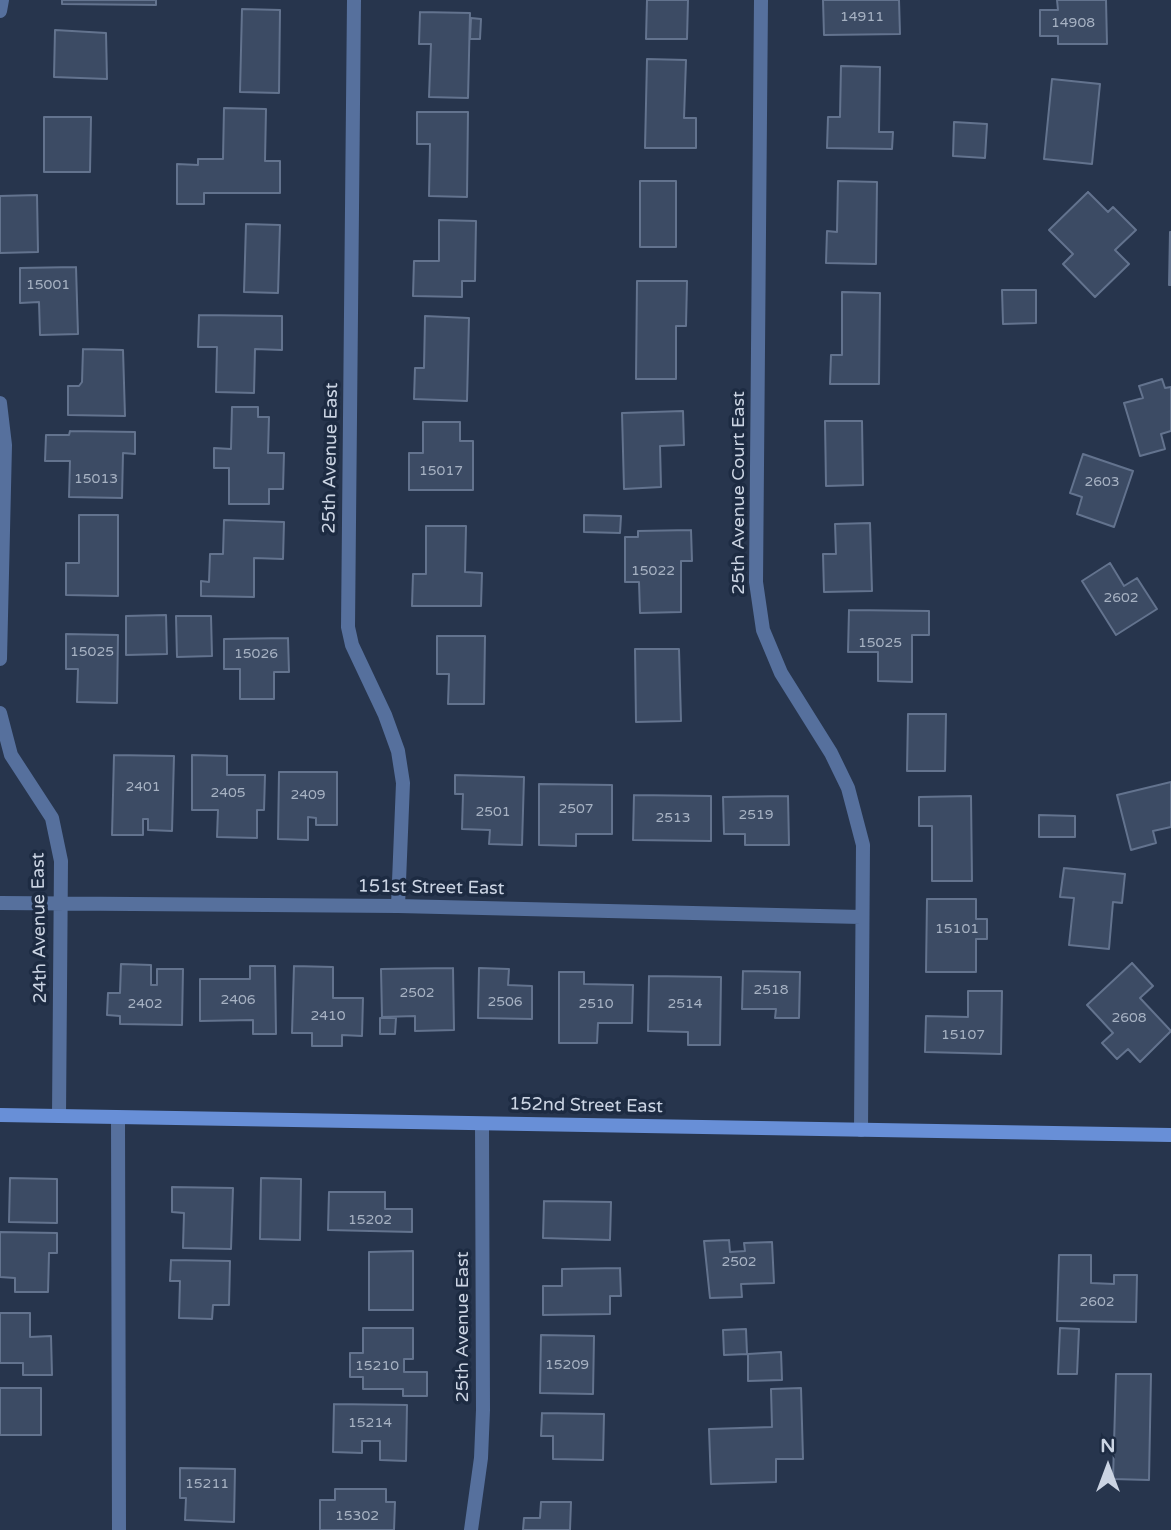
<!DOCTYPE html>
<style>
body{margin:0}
#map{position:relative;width:1171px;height:1530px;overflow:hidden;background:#27354d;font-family:"Varela Round",sans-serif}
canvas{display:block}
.north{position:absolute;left:1073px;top:1432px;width:70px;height:70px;-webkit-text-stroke:5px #1d2b42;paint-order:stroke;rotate:0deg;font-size:19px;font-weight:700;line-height:28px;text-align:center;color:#cbd4e3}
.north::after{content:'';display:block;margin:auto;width:24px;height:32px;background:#cbd4e3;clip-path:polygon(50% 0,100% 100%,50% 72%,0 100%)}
</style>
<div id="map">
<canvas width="1171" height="1530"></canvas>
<div class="north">N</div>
</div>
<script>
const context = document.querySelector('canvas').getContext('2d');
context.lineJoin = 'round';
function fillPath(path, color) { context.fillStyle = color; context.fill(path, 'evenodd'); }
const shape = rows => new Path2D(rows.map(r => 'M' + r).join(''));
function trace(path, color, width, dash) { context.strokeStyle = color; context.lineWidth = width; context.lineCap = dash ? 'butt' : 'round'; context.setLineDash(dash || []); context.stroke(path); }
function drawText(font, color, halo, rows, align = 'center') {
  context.font = font + ' "Varela Round",sans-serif'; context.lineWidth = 7; context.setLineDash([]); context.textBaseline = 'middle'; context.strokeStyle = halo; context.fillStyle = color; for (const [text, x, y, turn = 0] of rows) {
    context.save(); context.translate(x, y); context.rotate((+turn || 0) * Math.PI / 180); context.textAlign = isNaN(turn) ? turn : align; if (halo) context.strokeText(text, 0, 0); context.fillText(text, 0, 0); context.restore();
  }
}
const building = shape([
 [62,0,156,0,156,5,62,4,62,0],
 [647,0,688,0,687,39,646,39,647,0],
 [823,0,899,0,900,34,824,35,823,0],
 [1057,0,1106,0,1107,44,1058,44,1058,36,1040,36,1040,10,1058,10,1057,0],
 [242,9,280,10,279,93,240,92,242,9],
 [420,12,470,13,468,98,429,97,431,44,419,44,420,12],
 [471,18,481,19,480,39,470,39,471,18],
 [55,30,106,33,107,79,54,77,55,30],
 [647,59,686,60,684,118,696,118,696,148,645,148,647,59],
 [841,66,880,67,879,132,893,132,892,149,827,148,828,117,840,117,841,66],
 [1052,79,1100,84,1092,164,1044,159,1052,79],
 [224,108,266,109,265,161,280,161,280,193,204,193,204,204,177,204,177,164,198,165,198,159,223,159,224,108],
 [417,112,468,112,467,197,429,196,430,144,417,144,417,112],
 [44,117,91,117,90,172,44,172,44,117],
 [954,122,987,124,985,158,953,156,954,122],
 [640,181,676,181,676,247,640,247,640,181],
 [838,181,877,182,876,264,826,263,827,231,837,232,838,181],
 [1088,192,1108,212,1113,207,1136,230,1115,250,1129,264,1095,297,1063,264,1073,254,1049,230,1088,192],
 [37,195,38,252,0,253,0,196,37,195],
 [439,220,476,221,475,281,462,281,462,297,413,296,414,261,439,261,439,220],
 [246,224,280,225,278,293,244,292,246,224],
 [1170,232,1171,232,1171,285,1169,285,1170,232],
 [76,267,78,334,40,335,39,302,20,303,20,268,76,267],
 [637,281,687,281,686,326,676,326,676,379,636,379,637,281],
 [1002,290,1036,290,1036,323,1003,324,1002,290],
 [842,292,880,293,879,384,830,384,831,355,842,355,842,292],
 [199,315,282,316,282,350,255,349,254,393,216,392,217,347,198,347,199,315],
 [425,316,469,318,467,401,414,399,415,368,424,368,425,316],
 [83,349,123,350,125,416,68,415,68,386,79,386,82,382,83,349],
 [1162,379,1165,388,1171,387,1171,431,1161,434,1165,449,1140,456,1124,403,1143,398,1139,386,1162,379],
 [232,407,258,407,258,417,269,417,268,453,284,453,283,489,269,489,269,504,229,504,229,468,214,468,214,448,231,449,232,407],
 [683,411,684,445,660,446,661,487,624,489,622,413,683,411],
 [825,421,862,421,863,485,826,486,825,421],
 [423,422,460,422,460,441,473,441,473,490,409,490,409,453,423,453,423,422],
 [70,431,135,432,135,454,123,453,122,498,69,497,70,461,45,461,46,435,69,435,70,431],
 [1083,454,1133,471,1114,527,1077,514,1082,497,1070,493,1083,454],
 [79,515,118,515,118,596,66,595,66,563,79,563,79,515],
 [584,515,621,516,620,533,584,532,584,515],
 [224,520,284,522,283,559,254,558,254,597,201,596,201,581,209,582,210,554,223,554,224,520],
 [870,523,872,591,824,592,823,554,836,554,835,524,870,523],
 [426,526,466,526,465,572,482,573,481,606,412,606,413,574,426,574,426,526],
 [691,530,692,561,681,561,681,612,640,613,639,582,625,582,625,537,638,537,638,531,691,530],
 [1110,563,1124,586,1137,578,1157,609,1116,635,1082,581,1110,563],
 [849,610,929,611,929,635,912,635,912,682,878,681,878,652,848,652,849,610],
 [166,615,167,654,126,655,126,616,166,615],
 [176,616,211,616,212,656,177,657,176,616],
 [66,634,118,635,117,703,77,702,78,669,66,669,66,634],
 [437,636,485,636,484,704,448,704,449,674,437,674,437,636],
 [288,638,289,672,274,672,274,699,240,699,240,669,224,669,224,639,288,638],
 [635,649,679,649,681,721,636,722,635,649],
 [908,714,946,714,945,771,907,771,908,714],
 [114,755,174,756,172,831,148,830,148,819,143,819,143,835,112,835,114,755],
 [192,755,227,756,227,775,265,775,264,810,257,810,257,838,217,837,218,810,192,810,192,755],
 [279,772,337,772,337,825,316,825,316,818,308,817,308,840,278,839,279,772],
 [455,775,524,777,522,845,489,844,490,830,462,829,463,794,455,794,455,775],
 [1171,782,1171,827,1153,831,1156,843,1131,850,1117,795,1171,782],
 [539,784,612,785,612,834,576,834,576,846,539,845,539,784],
 [634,795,711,796,711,841,633,840,634,795],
 [788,796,789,845,745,845,745,834,724,834,723,797,788,796],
 [971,796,972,881,932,881,932,826,919,826,919,797,971,796],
 [1039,815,1075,816,1075,837,1039,837,1039,815],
 [1064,868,1125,874,1122,903,1113,902,1109,949,1069,945,1074,898,1060,897,1064,868],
 [927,899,976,899,976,919,987,919,987,939,976,939,976,972,926,972,927,899],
 [1132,963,1153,986,1140,998,1171,1031,1140,1062,1128,1049,1117,1059,1102,1043,1113,1033,1087,1005,1132,963],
 [121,964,151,965,151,985,157,985,157,969,183,969,182,1025,120,1024,120,1016,107,1015,108,993,120,993,121,964],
 [250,966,275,966,276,1034,253,1034,253,1020,200,1021,200,979,250,979,250,966],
 [294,966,333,967,333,998,363,998,362,1036,342,1035,342,1046,312,1046,312,1033,292,1033,294,966],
 [453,968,454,1030,415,1031,415,1016,382,1017,381,969,453,968],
 [479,968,509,969,508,985,532,986,532,1019,478,1018,479,968],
 [743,971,800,972,799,1018,775,1018,776,1009,742,1009,743,971],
 [559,972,584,972,584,984,633,985,632,1023,598,1023,597,1043,559,1043,559,972],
 [649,976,721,977,720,1045,688,1045,688,1032,648,1031,649,976],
 [968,991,1002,991,1001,1054,925,1052,926,1016,968,1017,968,991],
 [380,1018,396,1018,395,1034,380,1034,380,1018],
 [10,1178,57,1179,57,1223,9,1222,10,1178],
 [261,1178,301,1179,300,1240,260,1239,261,1178],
 [172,1187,233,1188,231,1249,183,1248,184,1213,172,1212,172,1187],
 [329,1192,385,1192,385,1209,412,1209,412,1232,328,1230,329,1192],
 [544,1201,611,1202,610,1240,543,1238,544,1201],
 [0,1232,57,1233,57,1253,49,1253,48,1292,15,1292,15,1278,0,1277,0,1232],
 [729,1240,730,1252,745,1251,744,1243,772,1242,774,1283,741,1284,742,1297,710,1298,704,1241,729,1240],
 [413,1251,413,1310,369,1310,369,1252,413,1251],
 [1059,1255,1091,1255,1091,1283,1114,1284,1114,1275,1137,1275,1136,1322,1057,1321,1059,1255],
 [171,1260,230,1261,229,1305,213,1305,212,1319,179,1318,180,1281,170,1281,171,1260],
 [620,1268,621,1296,610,1296,610,1314,543,1315,543,1286,562,1286,562,1269,620,1268],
 [0,1313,30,1313,30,1337,51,1336,52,1375,23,1375,23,1363,0,1363,0,1313],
 [363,1328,413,1328,413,1359,404,1359,404,1372,427,1372,427,1396,403,1396,403,1389,363,1389,363,1377,350,1377,350,1353,363,1353,363,1328],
 [1060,1328,1079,1329,1077,1374,1058,1374,1060,1328],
 [746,1329,747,1354,724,1355,723,1330,746,1329],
 [541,1335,594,1336,593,1394,540,1393,541,1335],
 [781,1352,782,1380,748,1381,748,1354,781,1352],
 [1116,1374,1151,1374,1149,1480,1113,1479,1116,1374],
 [0,1388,41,1388,41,1435,0,1435,0,1388],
 [801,1388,803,1459,776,1459,776,1482,711,1484,709,1429,772,1427,771,1389,801,1388],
 [334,1404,407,1405,406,1461,380,1460,380,1441,362,1441,362,1453,333,1452,334,1404],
 [542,1413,604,1414,603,1460,553,1459,553,1436,541,1436,542,1413],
 [180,1468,235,1469,234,1522,185,1520,186,1498,180,1498,180,1468],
 [335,1489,386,1489,386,1502,395,1502,394,1530,320,1530,320,1500,335,1500,335,1489],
 [541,1502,571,1502,570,1530,523,1530,524,1518,540,1518,541,1502]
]);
fillPath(building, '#3c4b64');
trace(building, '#63738e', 2);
trace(shape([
 [354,0,348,627,352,645,385,715,398,751,403,783,398,906],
 [761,0,756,582,763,630,781,673,831,753,848,788,863,845,861,1130],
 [0,11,2,0],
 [0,403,5,445,0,659],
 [0,713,11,755,52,818,61,861,59,1116],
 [0,903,398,906,861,917],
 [118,1119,119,1530],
 [471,1530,481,1458,483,1410,482,1124]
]), '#56709d', 14);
trace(shape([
 [0,1115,1171,1135]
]), '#688fd7', 14);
drawText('14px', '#a7b2c3', null, [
 ["14911",862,17],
 ["14908",1073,23],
 ["15001",48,285],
 ["15017",441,471],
 ["15013",96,479],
 ["2603",1102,482],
 ["15022",653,571],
 ["2602",1121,598],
 ["15025",880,643],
 ["15025",92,652],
 ["15026",256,654],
 ["2401",143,787],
 ["2405",228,793],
 ["2409",308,795],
 ["2507",576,809],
 ["2501",493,812],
 ["2519",756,815],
 ["2513",673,818],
 ["15101",957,929],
 ["2518",771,990],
 ["2502",417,993],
 ["2406",238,1000],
 ["2506",505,1002],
 ["2402",145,1004],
 ["2510",596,1004],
 ["2514",685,1004],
 ["2410",328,1016],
 ["2608",1129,1018],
 ["15107",963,1035],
 ["15202",370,1220],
 ["2502",739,1262],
 ["2602",1097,1302],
 ["15209",567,1365],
 ["15210",377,1366],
 ["15214",370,1423],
 ["15211",207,1484],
 ["15302",357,1516]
]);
drawText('18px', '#cbd4e3', '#1d2b42', [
 ["25th Avenue East",331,458,-89],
 ["25th Avenue Court East",739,493,-90],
 ["151st Street East",431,888,1],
 ["24th Avenue East",40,928,-91],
 ["152nd Street East",586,1106,1],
 ["25th Avenue East",463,1327,-90]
]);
</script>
